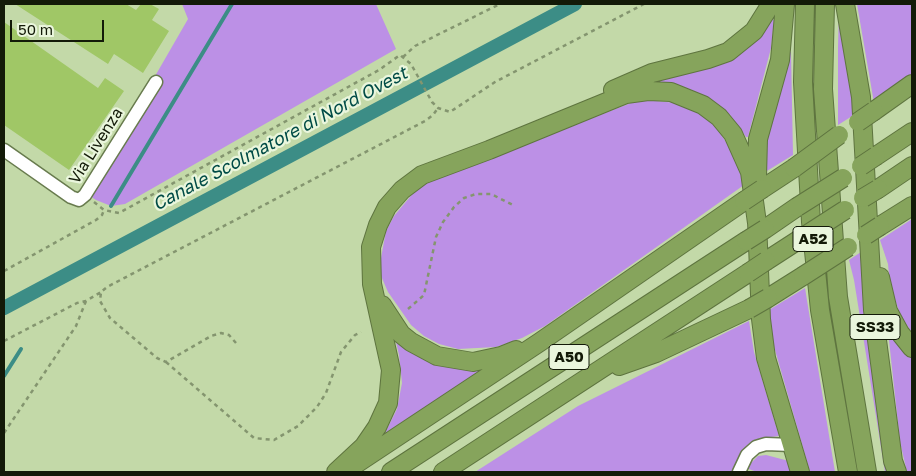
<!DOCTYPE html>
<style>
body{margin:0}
#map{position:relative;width:916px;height:476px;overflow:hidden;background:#c3d9a8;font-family:"Golos Text",sans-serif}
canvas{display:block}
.frame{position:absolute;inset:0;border:5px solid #131a08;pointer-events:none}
.scale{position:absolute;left:10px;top:20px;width:94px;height:22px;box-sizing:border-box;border:2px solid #131a08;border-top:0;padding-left:6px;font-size:15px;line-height:18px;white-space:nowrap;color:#131a08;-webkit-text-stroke:4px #eaf6dd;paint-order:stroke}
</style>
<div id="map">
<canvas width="916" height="476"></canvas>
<div class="frame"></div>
<div class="scale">50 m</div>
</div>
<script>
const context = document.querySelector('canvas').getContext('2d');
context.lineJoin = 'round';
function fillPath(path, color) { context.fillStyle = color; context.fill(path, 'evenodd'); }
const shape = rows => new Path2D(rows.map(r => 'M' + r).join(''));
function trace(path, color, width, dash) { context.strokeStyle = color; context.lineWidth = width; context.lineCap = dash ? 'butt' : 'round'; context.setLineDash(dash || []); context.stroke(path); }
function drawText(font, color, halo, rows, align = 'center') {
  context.font = font + ' "Golos Text",sans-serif'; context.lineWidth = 4.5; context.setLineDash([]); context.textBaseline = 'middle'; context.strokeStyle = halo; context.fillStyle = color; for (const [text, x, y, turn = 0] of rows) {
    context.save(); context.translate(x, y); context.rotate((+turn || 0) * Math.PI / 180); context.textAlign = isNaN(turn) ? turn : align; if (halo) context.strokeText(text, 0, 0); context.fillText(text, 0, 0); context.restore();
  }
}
fillPath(shape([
 [182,4,376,4,396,49,125,204,111,206,96,200,87,194,188,19],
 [857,4,912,4,912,77,874,103],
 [839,10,857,113,838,125,838,47],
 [772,19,774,20,771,48,748,137,746,137,730,115,707,97,681,86,654,83,652,80,758,37],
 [788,50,791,52,793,155,762,174,763,147],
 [647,100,676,103,702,115,715,126,735,155,744,185,545,326,522,338,496,347,458,349,439,344,424,336,411,325,388,292,381,276,381,258,386,231,394,216,415,191,430,181,631,103],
 [912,219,912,333,900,314,890,285,888,264,880,240],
 [867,248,891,472,885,472,854,280,849,260],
 [805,288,835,472,810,472,773,343,769,310],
 [749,321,754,352,779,436,764,438,755,443,737,462,733,472,475,472,578,406],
 [891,330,912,357,912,472,907,472,900,442,888,331],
 [394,333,488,367,385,433,397,409,402,383,399,355],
 [766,455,789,461,792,472,757,472,746,468,758,456]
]), '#bc90e6');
trace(shape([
 [111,206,232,4],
 [4,376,21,349]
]), '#3c8d86', 4);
trace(shape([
 [4,308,575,4]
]), '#3c8d86', 14);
fillPath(shape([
 [15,4,126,4,136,10,141,4,150,4,159,9,152,20,169,31,143,73,114,54,108,64],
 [4,22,98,88,105,78,124,91,69,170,4,125]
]), '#a0c766');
const minor = shape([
 [4,150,71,197,79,200,85,195,156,82],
 [739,472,747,455,756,447,766,444,791,445]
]);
const highway = shape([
 [805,4,803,82,811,222,820,310,848,472],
 [825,4,823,89,838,297,867,472],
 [845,4,861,97,873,310,893,461,897,472],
 [613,90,652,73,708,59,728,52,754,31,771,4],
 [874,111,912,84],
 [876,156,912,132],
 [757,177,758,139,780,60,785,4],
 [762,189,794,168],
 [878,189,912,166],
 [757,221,761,319,766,358,800,472],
 [880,226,912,206],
 [765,229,797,207],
 [766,261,800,239],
 [880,277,888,311,900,333,912,348],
 [768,298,803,276],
 [382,305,401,334,411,342,437,356,473,362,501,356,516,350],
 [619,366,656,353,749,309],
 [353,466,540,342,744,201],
 [336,472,364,446,377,427,388,403,391,370,372,284,371,247,378,225,387,207,402,190,422,175,489,150,626,94,648,91,671,92,703,105,719,117,733,134,750,172,757,223],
 [391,472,746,241],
 [443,472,748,273]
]);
trace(minor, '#687b4e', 15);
trace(highway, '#5e743f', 20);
trace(shape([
 [403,57,415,46,500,4],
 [94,202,104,210,119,213,379,70,400,55,411,64,432,102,438,108,450,112,495,82,644,4],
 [4,271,96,220,102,215,104,210],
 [408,309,424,295,436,237,443,222,454,207,464,198,476,194,491,194,513,205],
 [4,341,77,303,86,301,101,292],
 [236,343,229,335,221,333,211,336,166,362,157,358,110,318,100,301,101,292,107,287,425,121,433,115,438,108],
 [166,362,254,438,274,440,298,426,317,407,326,393,341,352,355,335,361,332],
 [4,433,76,326,86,301]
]), '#84956f', 2.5, [4, 4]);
trace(minor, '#fff', 12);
trace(highway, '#86a45c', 18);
const highwayBridge = shape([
 [858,122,874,111],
 [861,166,876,156],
 [794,168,839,135],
 [863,198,878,189],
 [744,201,762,189],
 [797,207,843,178],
 [866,235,880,226],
 [800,239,845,210],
 [746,241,765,229],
 [748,273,766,261],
 [803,276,848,247],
 [749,309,768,298]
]);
trace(highwayBridge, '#5e743f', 20, []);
trace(highwayBridge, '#86a45c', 18);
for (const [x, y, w] of [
 [813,239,40],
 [875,327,50],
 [569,357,40]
]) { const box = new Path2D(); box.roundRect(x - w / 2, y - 12.5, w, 25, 4); context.fillStyle = '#eaf6dd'; context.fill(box); trace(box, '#131a08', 1); }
drawText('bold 15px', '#131a08', null, [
 ["A52",813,239],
 ["SS33",875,327],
 ["A50",569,357]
]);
drawText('16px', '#131a08', '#eaf6dd', [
 ["Via Livenza",96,146,-58]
]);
drawText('italic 18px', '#004b46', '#eaf6dd', [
 ["Canale Scolmatore di Nord Ovest",280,139,-28]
]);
</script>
